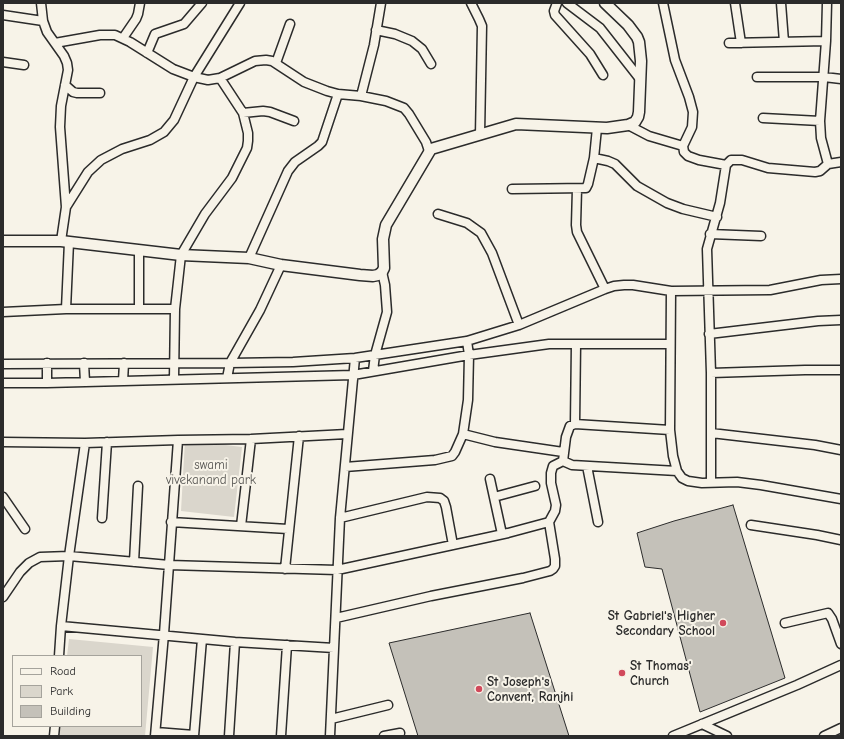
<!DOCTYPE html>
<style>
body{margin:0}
#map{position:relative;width:844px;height:739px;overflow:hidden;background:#f7f3e8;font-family:"Comic Neue",sans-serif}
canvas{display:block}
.frame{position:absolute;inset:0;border:4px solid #2b2b2b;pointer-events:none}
.legend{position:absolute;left:12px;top:655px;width:130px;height:72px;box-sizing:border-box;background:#f7f3e8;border:1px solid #a5a39c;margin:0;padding:5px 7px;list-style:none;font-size:12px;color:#2b2b2b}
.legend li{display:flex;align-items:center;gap:8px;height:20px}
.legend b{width:20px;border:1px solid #a5a39c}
</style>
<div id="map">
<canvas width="844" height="739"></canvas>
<div class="frame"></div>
<ul class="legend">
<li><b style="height:5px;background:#f7f3e8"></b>Road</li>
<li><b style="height:11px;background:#dad6cc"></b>Park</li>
<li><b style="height:11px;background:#c4c1b9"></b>Building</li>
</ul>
</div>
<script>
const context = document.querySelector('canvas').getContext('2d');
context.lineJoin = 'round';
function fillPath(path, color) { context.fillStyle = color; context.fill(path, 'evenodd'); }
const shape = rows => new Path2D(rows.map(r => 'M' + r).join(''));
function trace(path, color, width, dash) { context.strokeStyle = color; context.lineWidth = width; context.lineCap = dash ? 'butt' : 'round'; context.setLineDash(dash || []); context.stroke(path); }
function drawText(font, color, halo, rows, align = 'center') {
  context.font = font + ' "Comic Neue",sans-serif'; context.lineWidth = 4; context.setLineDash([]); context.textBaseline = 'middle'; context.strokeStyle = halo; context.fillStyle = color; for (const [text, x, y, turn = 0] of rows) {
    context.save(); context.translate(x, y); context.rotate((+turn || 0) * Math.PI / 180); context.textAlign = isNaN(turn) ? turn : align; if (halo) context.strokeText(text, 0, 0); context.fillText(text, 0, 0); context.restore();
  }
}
fillPath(shape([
 [185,440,242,447,234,517,181,511],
 [69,639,153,647,145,736,55,736,57,726,141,726,141,656,67,656]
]), '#dad6cc');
const building = shape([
 [733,505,785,678,700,712,662,569,645,567,637,533,674,521,733,505],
 [530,613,569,736,418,736,389,643,530,613]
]);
fillPath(building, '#c4c1b9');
trace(building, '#2b2b2b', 1);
const minor = shape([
 [41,3,43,21,47,32,64,56,67,63,68,70,61,106,60,127,66,207,61,241],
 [471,3,479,19,482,26,480,135],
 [557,3,554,11,555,15,590,54,603,75],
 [567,3,600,28,640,79],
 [663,3,675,60,689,97,693,112,692,127,683,146,684,152,688,156,699,160,726,165],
 [735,3,741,43],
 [781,3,784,42],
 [827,3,826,41,820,121,821,138,828,164],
 [3,15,43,21],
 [376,30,395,34,412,41,422,49,431,64],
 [123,38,136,19,138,14,140,3],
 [55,43,100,35,115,35,130,42,173,69,194,77,208,80,220,78,255,61,266,60,272,61,304,82,327,91,338,94,361,96,386,101,404,108,409,114,426,142,429,151],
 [729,43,826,41],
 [147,53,155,34,184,24,202,3],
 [3,62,24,65],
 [276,63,290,24],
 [757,77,824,77,841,79],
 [65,85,73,92,77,93,100,93],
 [361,96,374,45,381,3],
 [243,113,263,111,270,112,294,121],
 [763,118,820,121],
 [628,125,649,136,683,146],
 [594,158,608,161,615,164,637,186,667,203,683,209,717,217],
 [512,189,586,188,588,184,594,158,597,128],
 [577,189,576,225,577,232,605,289],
 [66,207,88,172,101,160,122,149,150,140,164,132,174,120,194,77,240,3],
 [438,214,467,223,481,233,492,253,519,325],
 [710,234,761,236],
 [139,250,139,309],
 [249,258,288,171,295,162,318,146,322,142,338,94],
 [671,291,670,430,673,456,677,471,682,478,688,481,702,483,737,482,761,485,841,499],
 [66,309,69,242],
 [3,312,66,309,175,309],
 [709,334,818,321,841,320],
 [47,363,47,383],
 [84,363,85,382],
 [3,364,230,363,293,362,355,358,467,341,519,325,605,289,614,286,624,285,633,285,671,291,770,290,821,280,841,279],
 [373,371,375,355,387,312,385,285,382,272],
 [711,373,805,370,841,370],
 [227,378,230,363,260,310,281,265],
 [174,379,175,309,181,255,205,214,232,178,247,148,248,141,248,133,243,113,220,78],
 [123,381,124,363],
 [3,383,47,383,353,375,469,355,549,344,670,344],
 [575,424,576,344],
 [711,433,815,445,841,450],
 [463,434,495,442,563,452],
 [3,442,85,443,178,440],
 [563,461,566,437,570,426,575,424,670,430],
 [563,461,572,465,677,471],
 [587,466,598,522],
 [345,467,435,460,452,456,455,452,463,434,468,400,469,355,467,341],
 [490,479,502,534],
 [711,482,711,373,707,249,720,203,726,165,731,160,742,160,768,168,815,172,820,171,828,164,841,162],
 [3,497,25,529],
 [494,497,535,486],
 [102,518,107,442],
 [340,518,427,497,440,498,444,501,446,507,453,545],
 [171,522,288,529],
 [751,525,817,535,841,540],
 [241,526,251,439],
 [134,562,138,486],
 [285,569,299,436],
 [3,597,20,572,29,563,40,557,69,556,169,565,337,570,508,533,549,522,555,511,556,505,551,483,551,473,553,466,563,461],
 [336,618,431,596,523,578,550,571,553,569,555,566,555,559,549,522],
 [785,623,828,613,832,619,841,644],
 [61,626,235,642,334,648],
 [59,656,61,626,69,556,85,443],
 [331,719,388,705],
 [702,724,727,736],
 [156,732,194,735],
 [54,736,55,726],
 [155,736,164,634,178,440,251,439,347,434],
 [194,736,202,639],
 [229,736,235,642],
 [281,736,287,645],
 [330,736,340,518,355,358],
 [384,736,400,733],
 [673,736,797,685,841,665],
 [824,736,841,728]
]);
const tertiary = shape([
 [3,241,61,241,181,255,249,258,281,265,360,275,373,276,378,275,382,272,384,268,383,239,386,225,431,149,516,124,607,128,628,125,635,122,638,117,639,112,641,61,639,42,637,37,628,25,605,3]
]);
trace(minor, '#2b2b2b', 11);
trace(tertiary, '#2b2b2b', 13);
trace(minor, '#f7f3e8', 8);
trace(tertiary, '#f7f3e8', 10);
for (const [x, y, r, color] of [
 [723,623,4,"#d1495b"],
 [622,673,4,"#d1495b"],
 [479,689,4,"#d1495b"]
]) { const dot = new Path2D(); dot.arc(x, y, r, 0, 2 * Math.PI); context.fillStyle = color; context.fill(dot); trace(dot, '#f7f3e8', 1.5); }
drawText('13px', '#575653', '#f7f3e8', [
 ["swami",211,465],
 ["vivekanand park",211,480]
]);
drawText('bold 13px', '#2b2b2b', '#f7f3e8', [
 ["St Gabriel's Higher",715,616,"right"],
 ["Secondary School",715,631,"right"],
 ["St Thomas'",630,666],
 ["Church",630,681],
 ["St Joseph's",487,682],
 ["Convent, Ranjhi",487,697]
], 'left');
</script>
